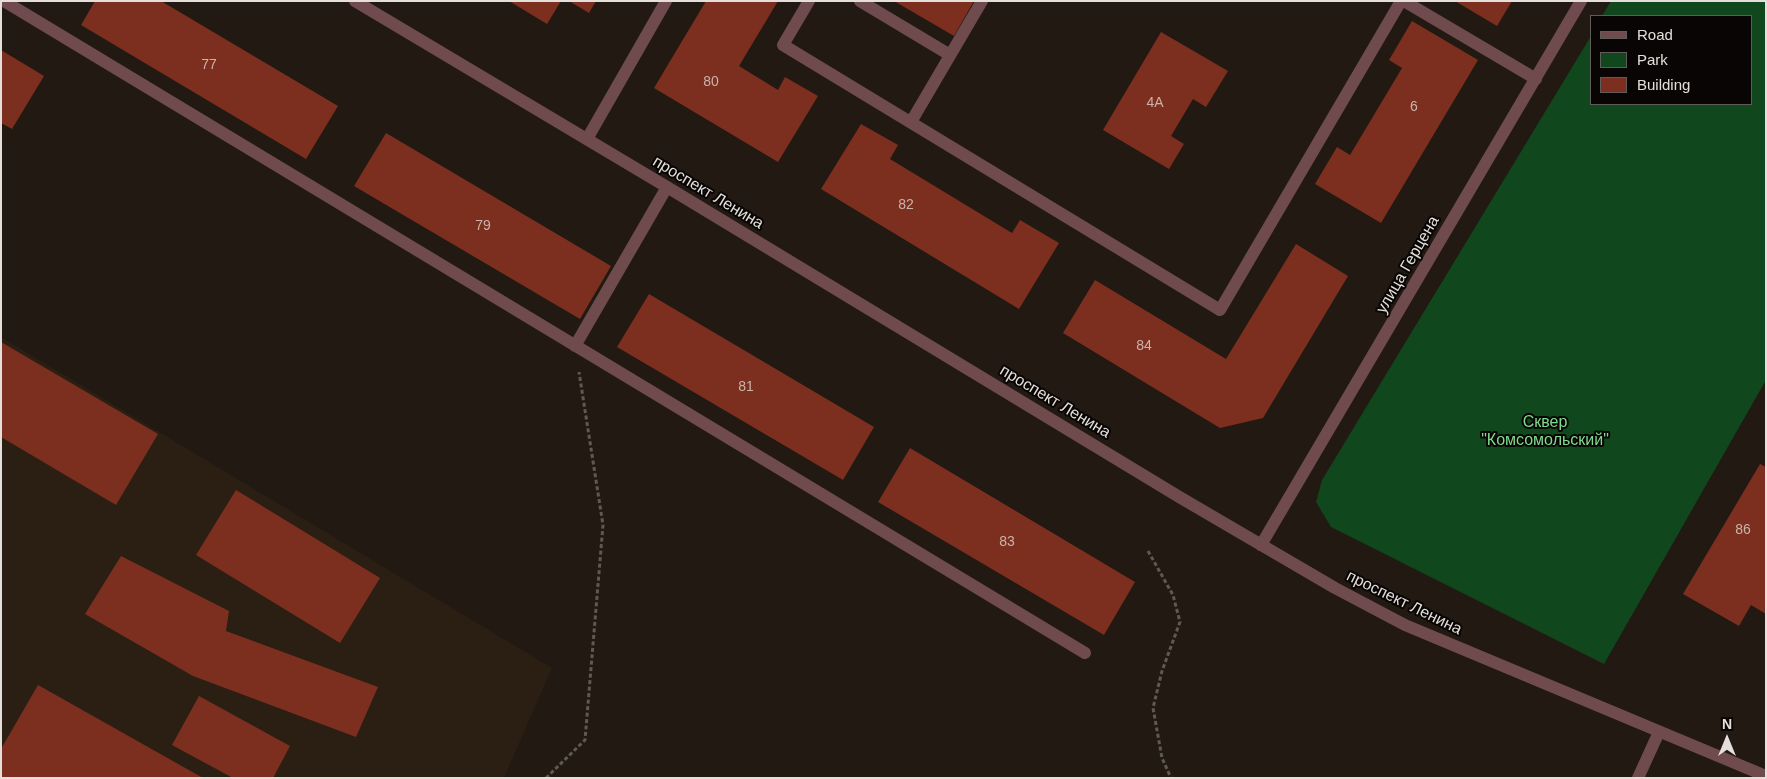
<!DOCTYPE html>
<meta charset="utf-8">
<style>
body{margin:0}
#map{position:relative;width:1767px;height:779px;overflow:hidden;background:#211912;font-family:Helvetica,sans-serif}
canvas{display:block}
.frame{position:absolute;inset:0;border:2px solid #e4dfda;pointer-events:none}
.legend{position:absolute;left:1590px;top:15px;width:162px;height:90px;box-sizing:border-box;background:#080504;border:1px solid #605c5a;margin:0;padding:6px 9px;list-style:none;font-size:15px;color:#e4dfda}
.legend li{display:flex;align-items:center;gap:10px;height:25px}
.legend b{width:25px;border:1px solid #605c5a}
.north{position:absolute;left:1702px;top:714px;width:50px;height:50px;-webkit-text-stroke:4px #080504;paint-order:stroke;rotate:0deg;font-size:14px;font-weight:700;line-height:20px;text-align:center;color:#e4dfda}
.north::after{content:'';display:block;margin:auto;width:18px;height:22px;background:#e4dfda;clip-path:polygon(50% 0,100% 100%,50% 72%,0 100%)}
</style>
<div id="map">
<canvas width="1767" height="779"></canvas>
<div class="frame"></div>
<ul class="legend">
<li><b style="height:6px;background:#704b4e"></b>Road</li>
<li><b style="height:14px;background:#10471d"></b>Park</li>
<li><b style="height:14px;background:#7c2f1f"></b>Building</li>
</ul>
<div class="north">N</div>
</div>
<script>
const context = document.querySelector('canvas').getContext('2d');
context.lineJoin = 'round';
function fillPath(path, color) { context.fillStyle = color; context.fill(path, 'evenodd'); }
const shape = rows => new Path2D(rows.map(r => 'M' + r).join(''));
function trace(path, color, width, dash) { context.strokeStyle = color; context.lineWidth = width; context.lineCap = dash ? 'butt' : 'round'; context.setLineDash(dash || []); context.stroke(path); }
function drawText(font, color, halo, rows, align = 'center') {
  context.font = font + ' Helvetica,sans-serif'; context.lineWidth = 4; context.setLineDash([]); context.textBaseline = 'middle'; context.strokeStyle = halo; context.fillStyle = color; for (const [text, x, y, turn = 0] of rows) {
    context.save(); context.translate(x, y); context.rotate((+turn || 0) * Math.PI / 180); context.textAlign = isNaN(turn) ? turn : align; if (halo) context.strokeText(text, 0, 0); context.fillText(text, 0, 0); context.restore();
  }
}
fillPath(shape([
 [1,337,552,668,504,778,1,778]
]), '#2b1f13');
fillPath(shape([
 [1611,1,1766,1,1766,380,1604,664,1331,527,1316,502,1322,480,1591,36,1591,104,1751,104,1751,16,1602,16]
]), '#10471d');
fillPath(shape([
 [95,1,161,1,338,106,306,159,81,25],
 [509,1,561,1,547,24],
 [569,1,596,1,589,13],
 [706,1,778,1,739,66,778,90,785,77,818,96,778,162,654,88],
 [894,1,974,1,954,36],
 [1455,1,1512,1,1497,26],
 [1412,21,1478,60,1381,223,1315,184,1337,147,1350,155,1402,68,1389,60],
 [1161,32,1228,71,1206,107,1193,99,1171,136,1184,144,1169,169,1103,130],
 [1,50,44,76,12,129,1,123],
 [861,124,898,145,890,159,1012,233,1020,220,1059,243,1019,309,821,189],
 [386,133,611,266,580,319,354,186],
 [1296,244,1348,276,1263,418,1220,428,1063,333,1095,280,1226,359],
 [649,294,874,427,843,480,617,347],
 [1,342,158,434,116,505,1,437],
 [910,448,1135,582,1104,635,878,502],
 [1760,464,1766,467,1766,614,1751,605,1739,626,1683,594],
 [236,490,380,578,340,643,196,555],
 [121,556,229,611,226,631,378,687,356,737,193,676,85,614],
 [38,685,203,778,1,778,1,749],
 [199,696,290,746,273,778,233,778,172,745]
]), '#7c2f1f');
trace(shape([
 [1148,551,1173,595,1180,622,1162,671,1153,708,1162,758,1171,778],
 [546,778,585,740,603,525,579,372]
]), '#605953', 3, [4, 2.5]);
trace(shape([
 [4,1,1085,653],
 [809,1,783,45,1220,310,1401,1],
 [860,1,950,55],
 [1404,1,1536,79],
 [911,122,982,1],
 [575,346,667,187],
 [1638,778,1659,732]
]), '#704b4e', 12);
trace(shape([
 [587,139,666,1],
 [1261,545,1581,1]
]), '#704b4e', 12);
trace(shape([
 [355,1,667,187,1181,498,1335,588,1405,625,1766,776]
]), '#704b4e', 12);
drawText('14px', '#cab3ab', null, [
 ["77",209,65],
 ["80",711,82],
 ["4А",1155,103],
 ["6",1414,107],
 ["82",906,205],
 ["79",483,226],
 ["84",1144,346],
 ["81",746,387],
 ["86",1743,530],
 ["83",1007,542]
]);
drawText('16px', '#e4dfda', '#080504', [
 ["проспект Ленина",708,193,31],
 ["улица Герцена",1408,265,-60],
 ["проспект Ленина",1055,402,31],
 ["проспект Ленина",1404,603,26]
]);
drawText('16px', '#7fdc8d', '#080504', [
 ["Сквер",1545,423],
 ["\"Комсомольский\"",1545,441]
]);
</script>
